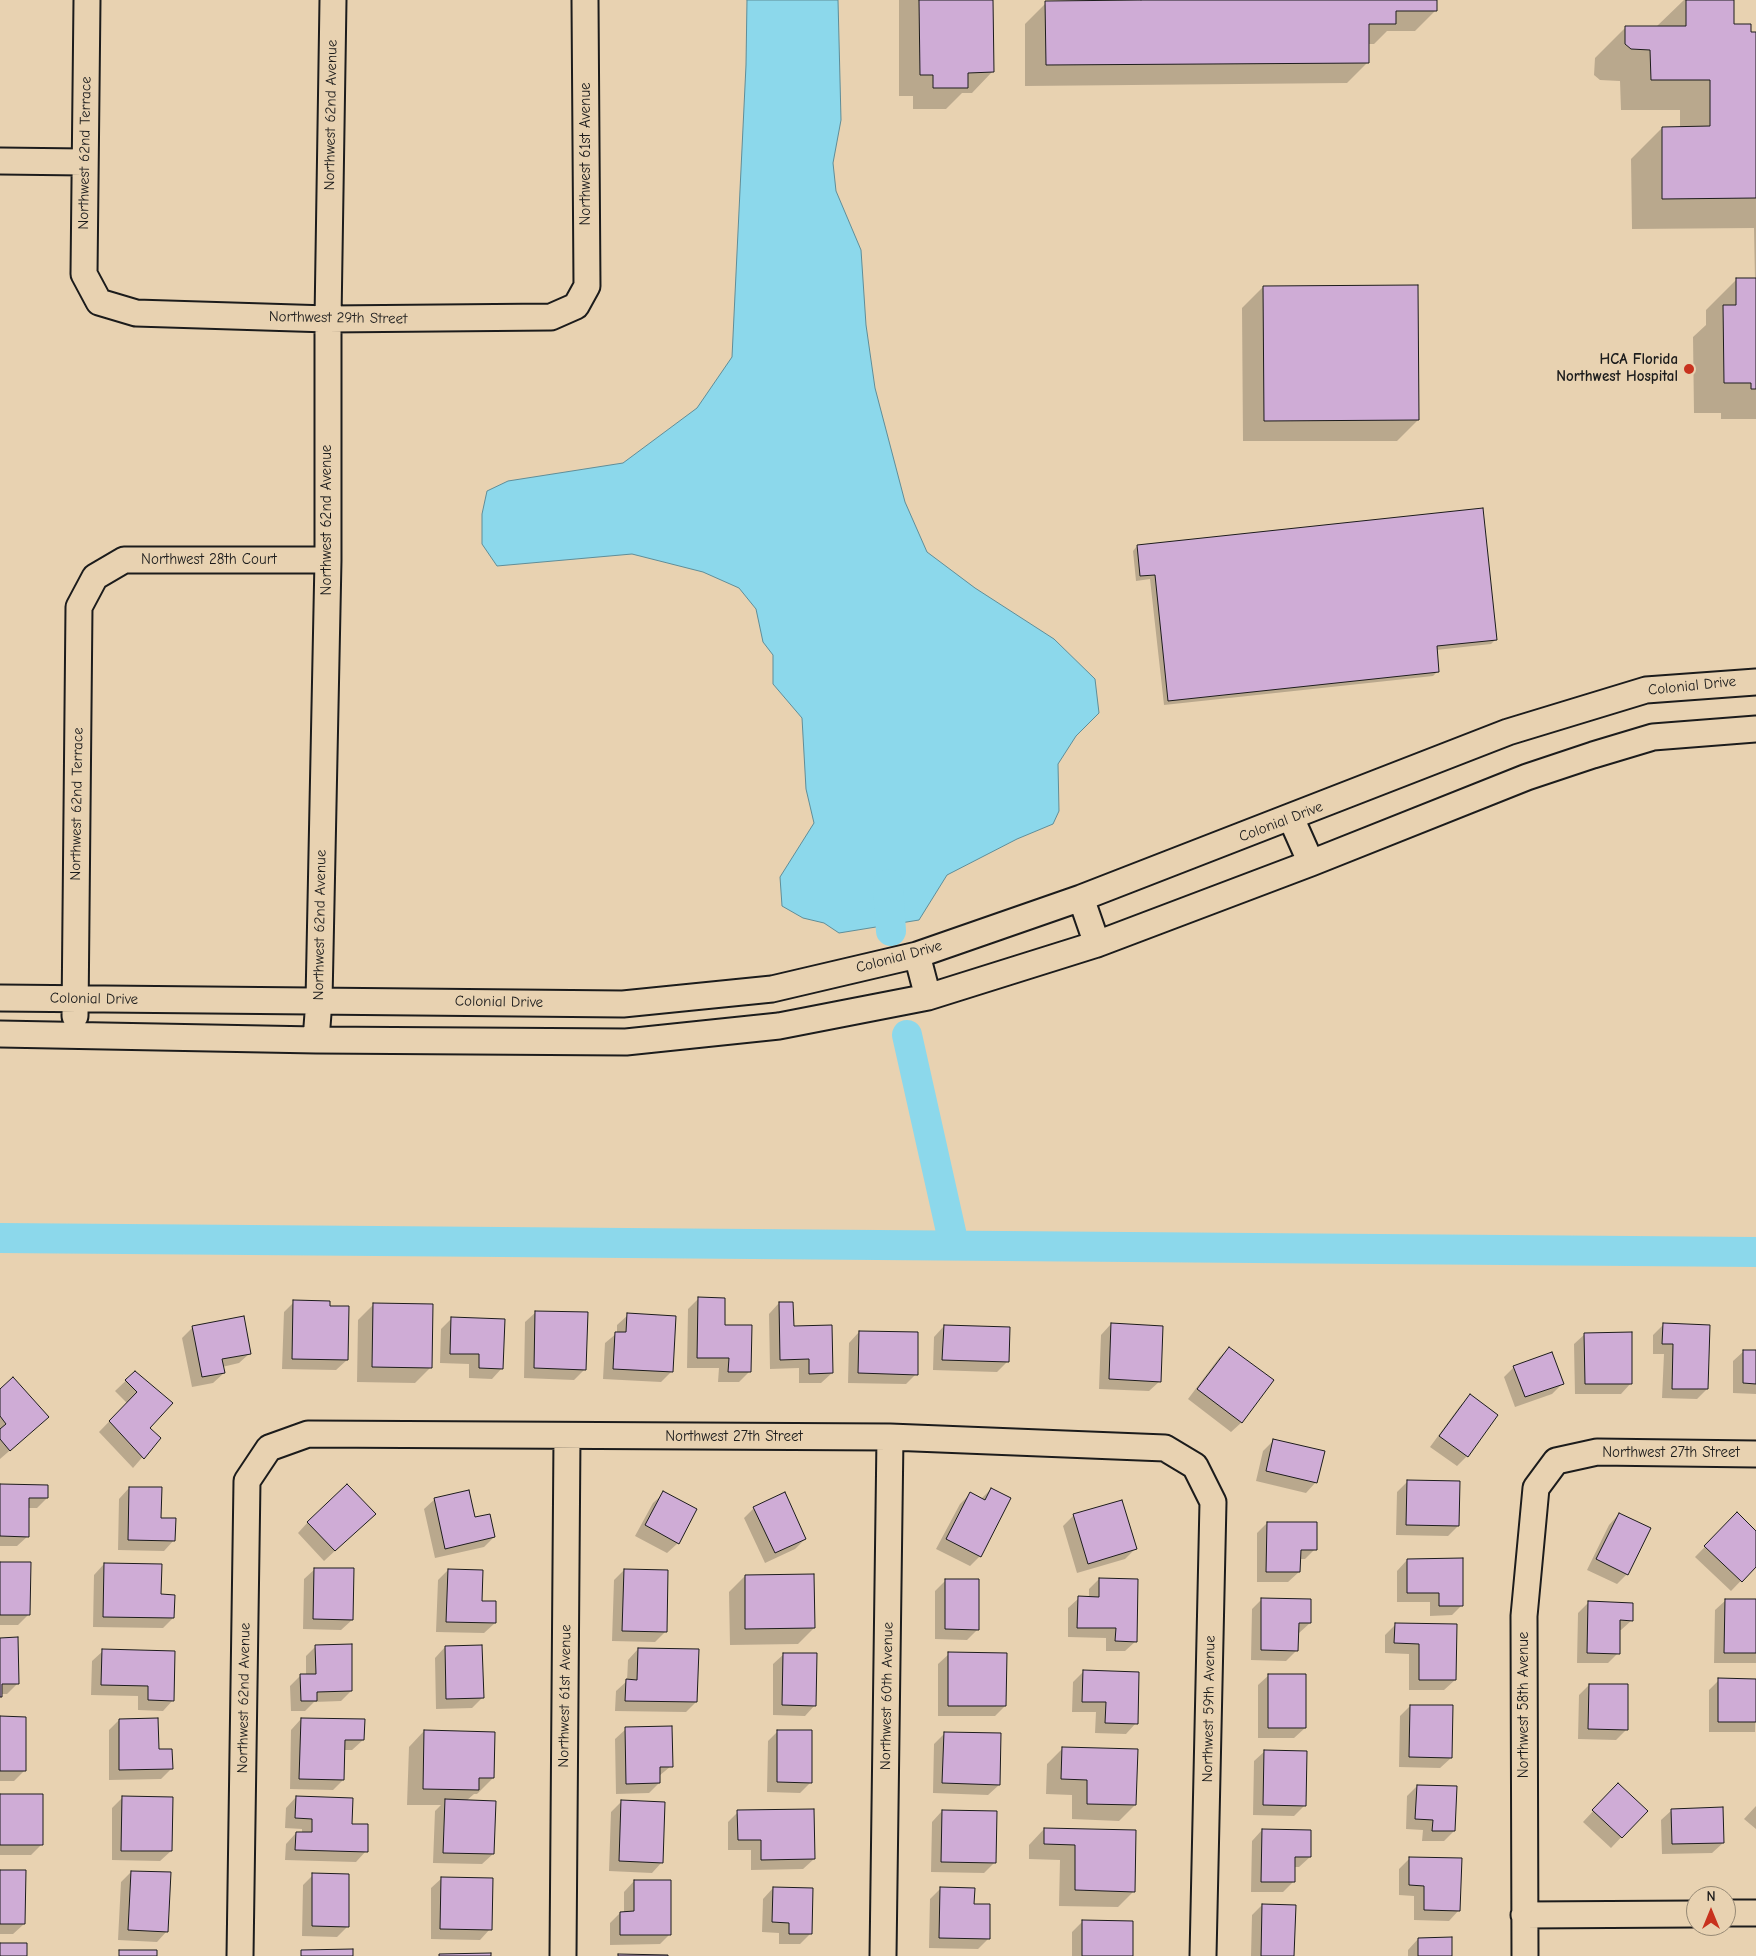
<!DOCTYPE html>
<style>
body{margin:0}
#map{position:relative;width:1756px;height:1956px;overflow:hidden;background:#e8d2b1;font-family:"Comic Neue",sans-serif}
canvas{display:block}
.north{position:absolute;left:1686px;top:1886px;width:50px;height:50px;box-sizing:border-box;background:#e8d2b1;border:1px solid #968975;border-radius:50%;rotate:0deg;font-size:14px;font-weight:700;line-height:20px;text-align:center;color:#1c1c1c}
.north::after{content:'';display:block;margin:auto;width:18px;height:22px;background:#c8321e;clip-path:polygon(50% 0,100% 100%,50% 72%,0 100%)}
</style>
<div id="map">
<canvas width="1756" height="1956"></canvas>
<div class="north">N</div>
</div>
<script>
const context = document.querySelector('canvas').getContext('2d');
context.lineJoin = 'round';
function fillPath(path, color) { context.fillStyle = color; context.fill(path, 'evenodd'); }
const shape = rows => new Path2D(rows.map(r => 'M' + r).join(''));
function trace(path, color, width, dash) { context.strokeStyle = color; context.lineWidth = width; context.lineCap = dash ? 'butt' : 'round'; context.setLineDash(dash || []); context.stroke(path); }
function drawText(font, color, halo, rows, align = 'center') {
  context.font = font + ' "Comic Neue",sans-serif'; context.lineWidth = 4.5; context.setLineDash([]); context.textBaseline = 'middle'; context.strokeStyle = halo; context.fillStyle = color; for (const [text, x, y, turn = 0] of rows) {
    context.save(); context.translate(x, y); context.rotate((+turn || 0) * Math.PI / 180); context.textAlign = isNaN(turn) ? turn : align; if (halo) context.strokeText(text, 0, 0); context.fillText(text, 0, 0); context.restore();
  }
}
const water = shape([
 [747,0,838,0,841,120,833,163,836,191,861,250,866,325,875,388,905,502,927,552,975,588,1054,639,1095,679,1099,713,1076,736,1058,764,1059,811,1053,824,1017,839,947,875,919,920,839,933,824,923,803,918,782,906,780,877,814,823,806,789,802,718,773,684,773,655,763,642,756,609,739,588,703,572,632,554,497,566,482,544,482,514,487,491,508,481,623,463,697,408,732,357,746,65,747,0]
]);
fillPath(water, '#8cd8eb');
trace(water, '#5f8d98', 1);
fillPath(shape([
 [899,0,992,0,992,72,972,93,962,93,946,109,913,109,913,96,899,96],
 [1120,0,1436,0,1436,10,1415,31,1387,31,1374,44,1368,44,1368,62,1347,83,1025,86,1025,24,1046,3,1120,2],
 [1684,0,1732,0,1732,25,1750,33,1756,33,1756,419,1721,419,1721,413,1694,413,1693,337,1706,325,1706,310,1737,279,1755,279,1754,228,1632,229,1631,159,1662,128,1680,128,1680,110,1621,110,1620,81,1600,80,1594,75,1595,58,1626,27,1656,27],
 [1263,287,1418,420,1397,441,1243,441,1242,308],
 [1137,546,1496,639,1491,644,1436,650,1438,671,1433,676,1164,705,1150,579,1136,581,1133,551],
 [699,1298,724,1326,749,1372,739,1382,718,1382,719,1368,687,1368,688,1309],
 [294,1302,347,1360,336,1370,282,1369,284,1312],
 [779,1303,793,1327,832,1373,821,1383,799,1383,799,1368,770,1369,769,1314],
 [374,1304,431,1367,415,1383,357,1382,358,1320],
 [536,1312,585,1369,574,1380,524,1378,525,1322],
 [628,1315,672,1371,661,1382,603,1379,605,1343,617,1333,617,1325],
 [452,1318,502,1368,492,1379,469,1378,469,1364,440,1363,441,1329],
 [1111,1324,1160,1381,1149,1391,1099,1389,1101,1335],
 [1664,1324,1707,1389,1697,1399,1662,1398,1664,1354,1653,1354,1653,1335],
 [944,1326,1008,1361,997,1372,933,1370,934,1337],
 [193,1327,250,1353,239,1363,222,1367,224,1373,213,1383,192,1387,182,1338],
 [859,1332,916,1374,906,1384,848,1383,849,1343],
 [1585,1334,1631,1383,1621,1394,1575,1394,1574,1344],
 [1229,1348,1242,1422,1231,1432,1188,1399,1219,1358],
 [1744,1351,1756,1351,1756,1394,1733,1393,1733,1361],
 [1514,1367,1562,1384,1552,1394,1515,1407,1504,1377],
 [135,1372,148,1428,159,1438,133,1468,99,1432,127,1403,115,1391],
 [0,1390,37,1427,0,1459],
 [1470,1396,1467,1456,1457,1466,1430,1447,1460,1406],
 [1273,1441,1316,1482,1306,1493,1256,1481,1263,1451],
 [1408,1481,1458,1526,1448,1536,1396,1535,1397,1492],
 [0,1486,47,1498,37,1508,28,1508,28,1536,17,1546,0,1546],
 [129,1488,160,1519,174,1540,164,1551,118,1550,119,1499],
 [991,1489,980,1556,970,1566,936,1549,960,1504,970,1494,981,1499],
 [664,1493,678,1543,667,1553,635,1536,653,1503],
 [435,1499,474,1519,494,1537,484,1547,435,1558,424,1509],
 [754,1508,805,1539,795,1549,765,1563,744,1518],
 [1619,1514,1627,1574,1617,1584,1587,1570,1609,1525],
 [1737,1514,1756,1532,1756,1565,1731,1591,1695,1557],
 [1074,1515,1135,1549,1125,1559,1077,1573,1063,1526],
 [308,1522,364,1524,324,1561,298,1533],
 [1267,1523,1315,1549,1305,1559,1299,1559,1299,1572,1288,1582,1257,1582,1257,1533],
 [1407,1560,1462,1605,1452,1615,1430,1616,1430,1602,1397,1602,1397,1571],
 [0,1563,28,1615,18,1625,0,1625],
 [104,1564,160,1596,173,1618,163,1628,93,1627,94,1575],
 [315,1569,352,1620,341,1630,303,1629,304,1579],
 [448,1570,481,1602,495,1623,484,1633,436,1632,438,1580],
 [624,1570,666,1631,655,1642,612,1641,614,1580],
 [745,1576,814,1628,798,1644,730,1645,729,1592],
 [1099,1579,1136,1641,1125,1651,1106,1651,1106,1638,1068,1637,1068,1608,1079,1598,1089,1598,1089,1589],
 [946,1580,978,1629,967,1640,935,1639,935,1591],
 [1262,1599,1310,1623,1299,1633,1297,1633,1297,1650,1286,1661,1251,1660,1252,1609],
 [1726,1600,1756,1600,1756,1663,1714,1663,1715,1610],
 [1588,1603,1632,1620,1621,1630,1619,1630,1618,1653,1608,1663,1577,1663,1578,1613],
 [1395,1625,1455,1625,1455,1680,1444,1690,1409,1690,1409,1654,1385,1653,1385,1635],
 [0,1639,17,1684,7,1694,1,1694,0,1697],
 [316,1646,351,1691,341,1701,314,1702,305,1711,291,1711,290,1686,301,1675,306,1675,306,1656],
 [445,1647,482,1698,472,1708,436,1709,435,1658],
 [638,1649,696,1702,686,1712,615,1711,616,1691,627,1681,628,1660],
 [103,1651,173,1700,163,1711,138,1710,138,1696,91,1695,92,1661],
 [784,1654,815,1705,805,1716,773,1715,773,1664],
 [949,1654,1005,1706,995,1716,938,1716,938,1664],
 [1083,1672,1136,1723,1126,1734,1095,1733,1096,1712,1072,1712,1073,1682],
 [1269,1675,1305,1728,1294,1738,1258,1738,1258,1685],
 [1719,1680,1756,1680,1755,1732,1709,1732,1709,1690],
 [1589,1685,1626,1730,1616,1740,1578,1739,1579,1695],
 [1410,1706,1451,1758,1440,1768,1399,1767,1400,1716],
 [0,1718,25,1770,14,1781,0,1781],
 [301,1719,363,1740,352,1750,344,1750,343,1780,333,1790,290,1789,291,1730],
 [119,1720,158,1751,171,1769,161,1779,109,1780,109,1730],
 [626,1729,671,1766,659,1776,659,1783,649,1793,616,1794,615,1739],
 [424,1731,493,1778,477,1794,474,1794,466,1801,493,1854,482,1864,433,1863,435,1811,441,1805,407,1805,409,1747],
 [778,1731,811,1782,800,1793,767,1792,768,1741],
 [945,1733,999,1785,988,1795,933,1793,934,1744],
 [1062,1749,1135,1805,1119,1821,1072,1819,1072,1795,1046,1794,1047,1764],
 [1265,1751,1304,1806,1294,1816,1253,1815,1254,1761],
 [1417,1786,1454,1831,1444,1841,1422,1841,1423,1830,1406,1829,1407,1796],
 [0,1795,41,1845,31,1855,0,1855],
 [1608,1795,1646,1811,1611,1848,1583,1822],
 [123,1797,171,1851,160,1861,112,1860,112,1808],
 [296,1797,351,1825,366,1851,356,1862,285,1860,286,1844,296,1833,302,1833,302,1829,285,1828,286,1808],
 [622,1801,662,1862,652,1873,609,1871,611,1812],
 [1756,1806,1756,1829,1744,1819],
 [1672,1810,1723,1843,1712,1853,1662,1854,1661,1820],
 [942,1811,995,1862,984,1873,931,1872,932,1822],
 [738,1812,814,1859,803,1869,751,1870,751,1850,728,1850,728,1822],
 [1044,1829,1135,1831,1134,1891,1118,1907,1059,1906,1060,1860,1029,1859,1029,1845],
 [1262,1830,1310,1857,1299,1867,1294,1867,1293,1882,1283,1892,1251,1892,1252,1841],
 [1410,1858,1459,1910,1449,1921,1414,1920,1414,1896,1399,1895,1399,1869],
 [0,1871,24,1924,13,1934,0,1934],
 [131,1872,167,1931,157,1942,118,1940,121,1882],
 [313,1875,347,1927,337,1937,302,1936,303,1885],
 [442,1878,490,1929,480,1940,431,1939,431,1888],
 [634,1881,670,1934,660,1944,610,1945,610,1923,620,1913,624,1913,624,1892],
 [773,1888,810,1934,800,1944,779,1944,779,1933,762,1932,763,1899],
 [940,1889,973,1905,988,1939,978,1949,929,1948,930,1899],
 [1262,1905,1293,1956,1251,1956,1252,1915],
 [1083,1921,1132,1956,1072,1956,1072,1932],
 [1418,1939,1451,1956,1408,1956,1408,1950]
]), '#0003');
trace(shape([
 [888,884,891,931],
 [907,1035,954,1245],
 [0,1238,1756,1252]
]), '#8cd8eb', 30);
const building = shape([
 [919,0,993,0,994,72,968,73,968,88,933,88,933,75,920,75,919,0],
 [1141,0,1437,0,1437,11,1396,11,1396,24,1369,24,1369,63,1046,65,1045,1,1141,0],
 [1686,0,1734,0,1734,24,1751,24,1751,32,1756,32,1756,198,1662,199,1662,127,1710,126,1710,80,1651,80,1650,50,1631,49,1625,44,1625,26,1686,26,1686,0],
 [1736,278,1756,278,1756,389,1751,389,1751,383,1724,383,1723,305,1736,305,1736,278],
 [1418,285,1419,420,1264,421,1263,286,1418,285],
 [1483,508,1497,640,1437,646,1439,672,1168,701,1155,575,1140,576,1137,545,1483,508],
 [698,1297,725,1298,725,1325,752,1325,751,1372,728,1372,729,1358,697,1358,698,1297],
 [293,1300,330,1301,330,1306,349,1306,348,1360,292,1359,293,1300],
 [779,1302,793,1302,794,1326,832,1325,833,1373,809,1374,809,1359,780,1360,779,1302],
 [373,1303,433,1304,432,1368,372,1367,373,1303],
 [535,1311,588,1312,586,1370,534,1368,535,1311],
 [627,1313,676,1316,673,1372,613,1369,615,1332,626,1332,627,1313],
 [244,1316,251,1354,222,1359,225,1373,202,1377,192,1326,244,1316],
 [451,1317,505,1319,503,1369,479,1368,479,1354,450,1354,451,1317],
 [1111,1323,1163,1326,1161,1382,1109,1379,1111,1323],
 [1663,1323,1710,1325,1708,1389,1672,1389,1673,1344,1662,1344,1663,1323],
 [944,1325,1010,1327,1009,1362,942,1360,944,1325],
 [859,1331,918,1332,918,1375,858,1373,859,1331],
 [1632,1332,1632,1384,1585,1384,1584,1333,1632,1332],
 [1229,1347,1274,1380,1242,1423,1197,1389,1229,1347],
 [1743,1350,1756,1350,1756,1384,1743,1383,1743,1350],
 [1552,1352,1564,1384,1525,1397,1513,1366,1552,1352],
 [135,1371,173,1403,150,1428,161,1438,144,1459,109,1421,137,1392,125,1380,135,1371],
 [13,1377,49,1417,10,1451,0,1439,0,1429,6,1424,0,1416,0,1389,13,1377],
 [1470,1394,1498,1415,1468,1457,1439,1436,1470,1394],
 [1273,1439,1325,1451,1317,1483,1266,1471,1273,1439],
 [1407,1480,1460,1481,1459,1526,1406,1525,1407,1480],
 [0,1484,48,1485,48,1498,29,1498,29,1537,0,1536,0,1484],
 [347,1484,376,1514,335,1551,307,1522,347,1484],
 [129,1487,162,1487,161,1518,176,1518,175,1541,128,1540,129,1487],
 [991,1488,1011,1498,981,1557,946,1539,970,1492,985,1500,991,1488],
 [469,1490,475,1517,490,1514,495,1537,445,1549,434,1498,469,1490],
 [663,1491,697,1509,679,1544,645,1525,663,1491],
 [785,1492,806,1539,775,1553,753,1507,785,1492],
 [1122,1500,1137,1549,1088,1564,1073,1514,1122,1500],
 [1737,1512,1756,1531,1756,1567,1742,1582,1704,1546,1737,1512],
 [1619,1513,1651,1528,1628,1575,1596,1559,1619,1513],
 [1267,1522,1317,1522,1317,1550,1301,1550,1300,1572,1266,1572,1267,1522],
 [1463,1558,1463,1606,1439,1606,1439,1593,1407,1593,1407,1559,1463,1558],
 [0,1562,31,1562,30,1615,0,1615,0,1562],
 [104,1563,162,1564,161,1594,175,1595,174,1618,103,1617,104,1563],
 [314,1568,354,1568,353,1620,313,1619,314,1568],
 [448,1569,483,1570,482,1601,496,1601,496,1623,446,1622,448,1569],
 [624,1569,668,1570,667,1632,622,1631,624,1569],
 [814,1574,815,1628,745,1629,745,1575,814,1574],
 [1099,1578,1138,1579,1137,1642,1115,1641,1116,1628,1077,1628,1078,1596,1099,1597,1099,1578],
 [945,1579,979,1579,979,1630,945,1629,945,1579],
 [1261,1598,1311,1599,1311,1623,1299,1623,1298,1651,1261,1650,1261,1598],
 [1725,1599,1756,1599,1756,1653,1724,1653,1725,1599],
 [1588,1601,1633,1603,1633,1621,1620,1620,1620,1654,1587,1653,1588,1601],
 [1395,1623,1457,1624,1456,1680,1419,1680,1419,1644,1394,1643,1395,1623],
 [18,1637,19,1684,2,1684,2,1697,0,1697,0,1638,18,1637],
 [352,1644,352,1691,317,1692,317,1701,301,1701,300,1674,316,1674,315,1645,352,1644],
 [482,1645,484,1698,446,1699,445,1646,482,1645],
 [638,1648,699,1649,697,1702,625,1701,626,1679,637,1680,638,1648],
 [102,1649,175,1651,174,1701,148,1700,148,1686,101,1685,102,1649],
 [948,1652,1007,1653,1006,1706,948,1706,948,1652],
 [783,1653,817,1653,816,1706,782,1705,783,1653],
 [1083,1670,1139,1672,1138,1724,1105,1723,1106,1702,1082,1702,1083,1670],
 [1268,1674,1306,1674,1306,1728,1268,1728,1268,1674],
 [1718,1678,1756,1679,1756,1722,1718,1722,1718,1678],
 [1589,1684,1628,1684,1628,1730,1588,1729,1589,1684],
 [1410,1705,1453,1705,1452,1758,1409,1757,1410,1705],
 [0,1716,26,1717,26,1771,0,1771,0,1716],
 [158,1718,159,1749,172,1749,173,1769,119,1770,119,1719,158,1718],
 [301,1718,365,1719,364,1740,345,1740,344,1780,299,1779,301,1718],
 [672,1726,673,1767,660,1767,660,1783,626,1784,625,1727,672,1726],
 [424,1730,495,1732,494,1778,479,1778,479,1790,423,1789,424,1730],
 [777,1730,812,1730,812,1783,777,1782,777,1730],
 [944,1732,1001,1733,1000,1785,942,1783,944,1732],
 [1062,1747,1138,1749,1136,1805,1087,1804,1087,1780,1061,1779,1062,1747],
 [1264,1750,1307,1751,1306,1806,1263,1805,1264,1750],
 [1618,1783,1648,1811,1622,1838,1592,1810,1618,1783],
 [1417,1785,1457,1786,1455,1831,1432,1831,1433,1820,1415,1819,1417,1785],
 [0,1794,43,1794,43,1845,0,1845,0,1794],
 [122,1796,173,1797,172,1851,121,1851,122,1796],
 [296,1796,353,1798,352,1824,368,1824,368,1852,295,1850,296,1832,312,1832,312,1819,295,1818,296,1796],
 [445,1799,496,1801,494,1854,443,1853,445,1799],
 [621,1800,665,1802,663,1863,619,1861,621,1800],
 [1723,1807,1724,1843,1672,1844,1671,1809,1723,1807],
 [814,1809,815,1859,761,1860,761,1840,738,1840,737,1810,814,1809],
 [942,1810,997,1811,996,1863,941,1862,942,1810],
 [1044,1828,1136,1830,1135,1892,1075,1890,1075,1845,1044,1844,1044,1828],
 [1262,1829,1311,1830,1311,1857,1295,1857,1295,1882,1261,1882,1262,1829],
 [1409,1857,1462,1858,1460,1911,1424,1910,1424,1886,1409,1885,1409,1857],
 [0,1870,26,1870,25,1924,0,1924,0,1870],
 [131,1871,171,1872,168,1932,128,1930,131,1871],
 [312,1873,349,1874,349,1927,312,1926,312,1873],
 [441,1877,493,1878,492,1930,440,1929,441,1877],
 [634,1880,671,1880,671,1935,620,1935,620,1912,634,1911,634,1880],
 [773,1887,813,1888,812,1934,789,1934,789,1923,772,1922,773,1887],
 [940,1887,975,1888,974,1904,990,1904,990,1939,939,1938,940,1887],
 [1262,1904,1296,1905,1294,1956,1261,1956,1262,1904],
 [1082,1920,1133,1921,1133,1956,1082,1956,1082,1920],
 [1452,1937,1452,1956,1418,1956,1418,1938,1452,1937],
 [0,1943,27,1943,27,1956,0,1956,0,1943],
 [353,1949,353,1956,301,1956,301,1950,353,1949],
 [119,1950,157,1950,157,1956,119,1956,119,1950],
 [491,1953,491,1956,439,1956,439,1954,491,1953],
 [618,1954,668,1955,668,1956,618,1956,618,1954]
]);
fillPath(building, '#cfacd6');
trace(building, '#1c1c1c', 1);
const minor = shape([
 [87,0,84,274,99,302,136,313,328,319,551,317,576,306,587,286,585,0],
 [0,161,84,162],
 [1291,818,1311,863],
 [1081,898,1097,944],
 [917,955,928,997],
 [0,998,623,1004,772,989,917,955,1081,898,1508,732,1646,690,1756,682],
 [75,1016,79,607,95,577,124,560,328,560],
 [0,1034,316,1040,626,1042,779,1026,928,997,1097,944,1311,863,1527,777,1593,755,1653,737,1756,729],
 [316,1040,319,1000,328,560,328,319,333,0],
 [1726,1913,1756,1913],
 [1524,1915,1696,1914],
 [240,1956,247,1481,269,1448,308,1434,890,1437,1165,1448,1195,1466,1213,1502,1203,1956],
 [563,1956,567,1437],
 [883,1956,890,1437],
 [1525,1956,1524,1616,1536,1488,1556,1461,1597,1452,1756,1454]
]);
trace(minor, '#1c1c1c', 29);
trace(minor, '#e8d2b1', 25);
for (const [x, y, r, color] of [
 [1689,369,6,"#c8321e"]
]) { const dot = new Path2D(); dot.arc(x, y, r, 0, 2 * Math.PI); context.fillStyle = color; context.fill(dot); trace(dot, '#e8d2b1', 2); }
drawText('15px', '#1c1c1c', '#e8d2b1', [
 ["Northwest 62nd Avenue",331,115,-89],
 ["Northwest 62nd Terrace",85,153,-89],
 ["Northwest 61st Avenue",586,154,-90],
 ["Northwest 29th Street",338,318,1],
 ["Northwest 62nd Avenue",327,520,-90],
 ["Northwest 28th Court",209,560],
 ["Colonial Drive",1692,686,-6],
 ["Northwest 62nd Terrace",77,804,-89],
 ["Colonial Drive",1281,822,-21],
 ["Northwest 62nd Avenue",320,925,-89],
 ["Colonial Drive",899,957,-15],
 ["Colonial Drive",94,999,1],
 ["Colonial Drive",499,1002,1],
 ["Northwest 27th Street",734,1437],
 ["Northwest 27th Street",1671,1453],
 ["Northwest 61st Avenue",565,1696,-89],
 ["Northwest 60th Avenue",887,1696,-89],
 ["Northwest 62nd Avenue",244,1698,-89],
 ["Northwest 58th Avenue",1524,1705,-90],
 ["Northwest 59th Avenue",1209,1709,-89]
]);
drawText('bold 15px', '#1c1c1c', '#e8d2b1', [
 ["HCA Florida",1678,360],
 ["Northwest Hospital",1678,377]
], 'right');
</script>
